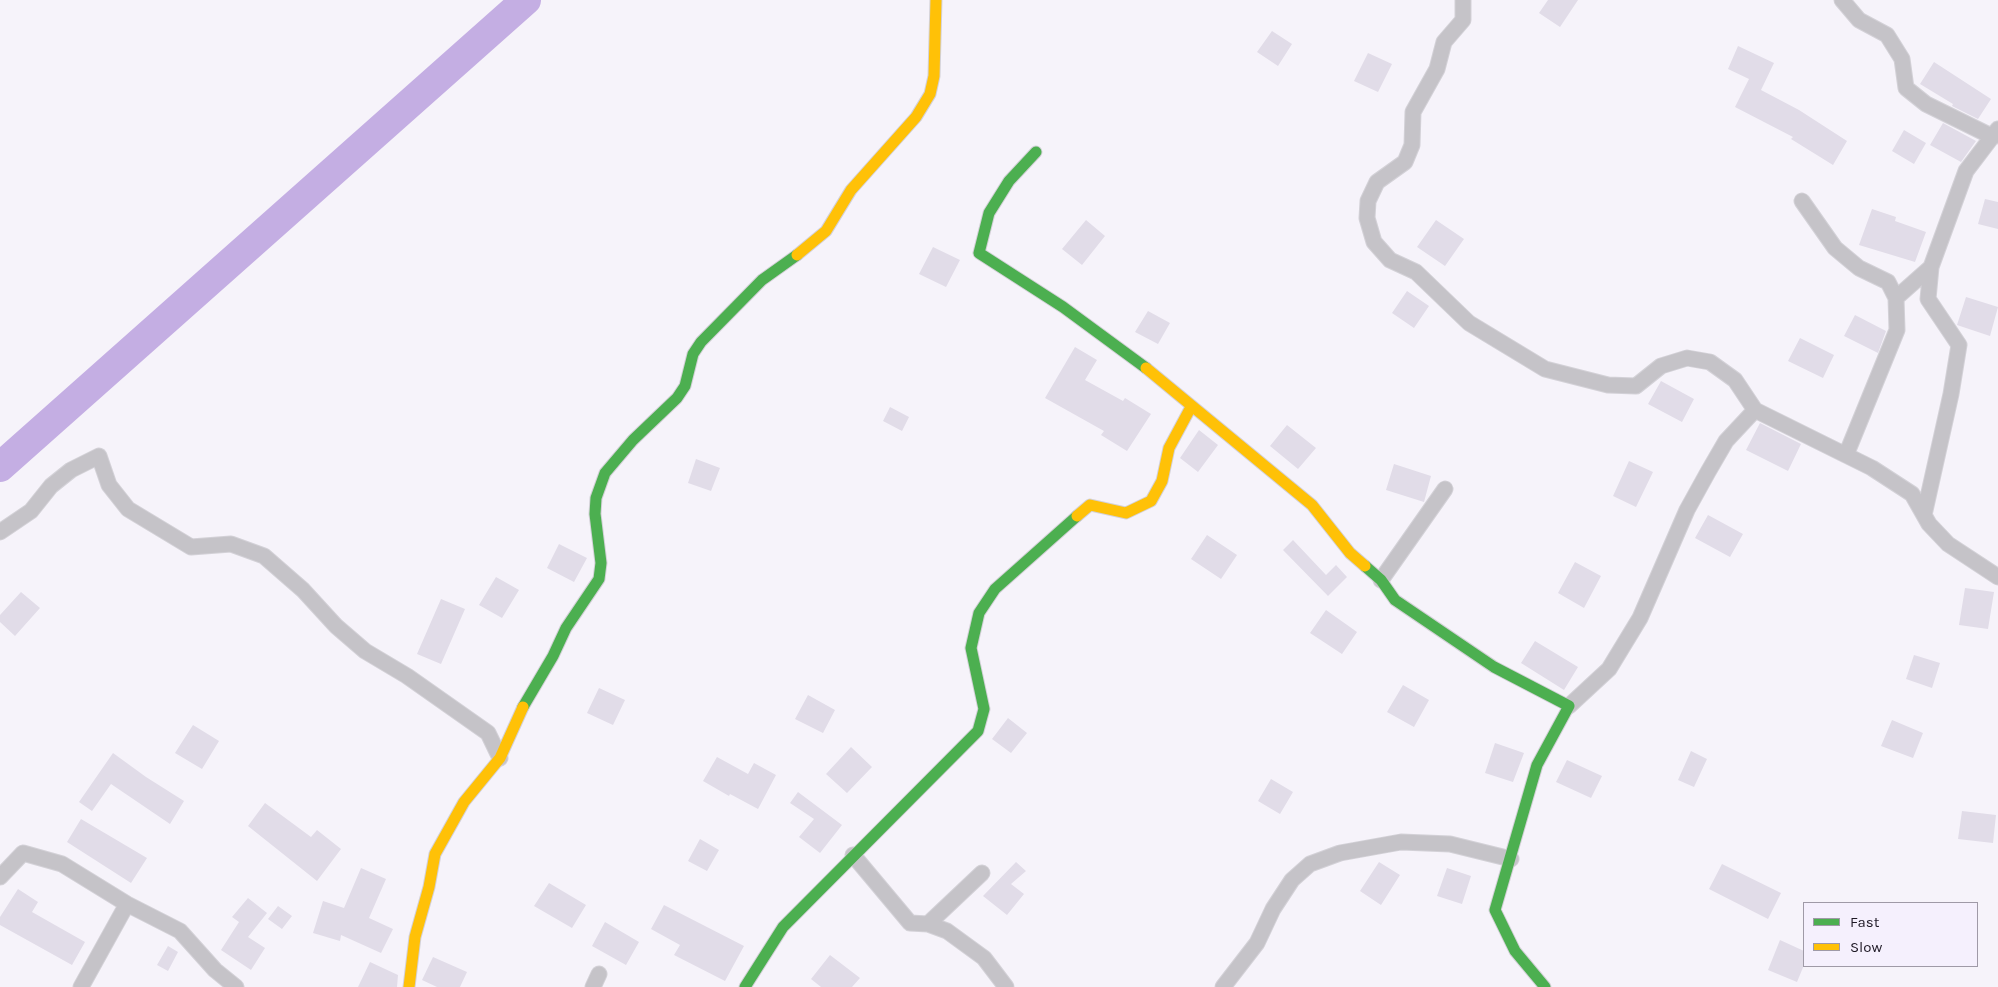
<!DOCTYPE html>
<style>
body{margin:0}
#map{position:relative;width:1998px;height:987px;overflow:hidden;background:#f6f3fa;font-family:Karla,sans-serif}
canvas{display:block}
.legend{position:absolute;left:1803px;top:902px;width:175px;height:65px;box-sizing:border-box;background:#f5f0fd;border:1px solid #9f9aa7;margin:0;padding:6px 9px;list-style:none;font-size:15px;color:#1e1925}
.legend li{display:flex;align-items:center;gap:10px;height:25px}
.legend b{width:25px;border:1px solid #9f9aa7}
</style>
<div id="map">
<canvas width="1998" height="987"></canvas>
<ul class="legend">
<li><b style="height:6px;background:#4caf50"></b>Fast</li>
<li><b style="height:6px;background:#ffc107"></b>Slow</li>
</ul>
</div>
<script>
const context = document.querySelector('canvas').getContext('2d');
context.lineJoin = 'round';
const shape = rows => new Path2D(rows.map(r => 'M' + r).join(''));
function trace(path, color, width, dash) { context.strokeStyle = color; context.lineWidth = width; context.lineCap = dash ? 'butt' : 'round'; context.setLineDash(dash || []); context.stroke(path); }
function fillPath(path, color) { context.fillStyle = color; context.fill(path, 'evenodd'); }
trace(shape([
 [0,467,526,0]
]), '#c4aee3', 30);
fillPath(shape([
 [1548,0,1578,0,1560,27,1539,13],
 [1272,31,1292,44,1278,66,1257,52],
 [1738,46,1774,63,1761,90,1799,110,1847,141,1833,165,1791,139,1793,137,1735,107,1749,79,1728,69],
 [1368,53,1392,64,1378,92,1354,81],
 [1934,62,1991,99,1978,119,1952,106,1953,104,1920,84],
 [1943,123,1976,141,1961,162,1930,145],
 [1904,130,1926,143,1914,164,1892,151],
 [1985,199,1998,202,1998,229,1978,224],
 [1872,209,1896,217,1895,221,1926,232,1915,262,1859,245],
 [1086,220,1105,236,1082,265,1062,249],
 [1436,220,1464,239,1445,266,1417,247],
 [933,247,960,260,946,287,919,274],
 [1407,291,1429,306,1414,328,1392,313],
 [1966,297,1998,307,1990,336,1957,325],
 [1148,311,1170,323,1158,344,1135,332],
 [1855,315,1886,331,1878,353,1844,336],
 [1800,338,1834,355,1823,378,1788,361],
 [1075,347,1097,360,1085,380,1123,401,1125,398,1151,414,1127,451,1101,435,1104,431,1045,398],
 [1661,381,1694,399,1682,422,1648,404],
 [890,407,909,417,902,431,883,421],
 [1760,423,1801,444,1788,471,1746,450],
 [1287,425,1316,448,1298,469,1270,446],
 [1199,430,1218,445,1198,472,1180,458],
 [696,459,720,468,711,491,688,483],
 [1629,461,1653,472,1636,507,1613,496],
 [1394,464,1431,476,1424,502,1386,490],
 [1708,515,1743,534,1730,557,1695,538],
 [1207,535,1237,555,1221,579,1191,559],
 [1293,540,1326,575,1336,565,1347,577,1328,596,1283,550],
 [559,544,587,558,574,582,547,568],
 [1575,562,1601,576,1584,608,1558,593],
 [496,577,519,590,502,618,479,605],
 [1965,588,1994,592,1988,629,1959,625],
 [21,592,40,608,15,636,0,622,0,615],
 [441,599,465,609,441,664,417,654],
 [1326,610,1357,632,1342,654,1310,633],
 [1535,641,1578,667,1564,690,1521,663],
 [1914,655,1940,663,1932,688,1906,679],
 [1403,685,1429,700,1414,727,1387,712],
 [599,688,625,700,613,725,587,713],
 [808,695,835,710,823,733,795,719],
 [1008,718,1027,733,1011,753,992,739],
 [1892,720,1923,733,1913,758,1881,746],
 [193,725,219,741,202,769,175,753],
 [1495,743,1524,753,1513,782,1485,773],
 [851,747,872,767,847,793,826,774],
 [1691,751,1707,759,1694,787,1678,780],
 [113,753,146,777,184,801,170,824,111,784,92,811,79,802],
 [717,757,748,774,754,763,776,775,758,809,730,794,729,796,703,781],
 [1567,760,1602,776,1591,798,1556,782],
 [1271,779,1293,792,1280,814,1258,801],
 [798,792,842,825,820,853,799,837,814,819,790,803],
 [265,803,311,837,317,830,341,849,317,881,248,826],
 [1962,811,1996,815,1993,843,1958,839],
 [81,819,147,858,131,883,67,842],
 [700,839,719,850,707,871,688,861],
 [1016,862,1026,871,1011,884,1024,894,1007,915,983,896],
 [1379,862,1400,875,1381,905,1360,891],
 [1722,864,1781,893,1768,919,1709,889],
 [361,868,386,879,369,918,393,929,381,953,341,935,340,941,313,933,323,901,344,908],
 [1447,868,1471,876,1462,904,1437,896],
 [549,883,586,905,572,928,534,906],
 [18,889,38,902,32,912,85,942,72,965,0,925,0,917],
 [248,898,267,913,248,937,265,948,251,970,221,950,239,922,232,917],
 [664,905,744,946,725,981,674,955,680,945,651,929],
 [278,906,292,916,282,929,268,919],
 [605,922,639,942,626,965,592,946],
 [1780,940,1804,951,1804,965,1797,982,1768,970],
 [168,946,178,952,168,971,157,965],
 [830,955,860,978,852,987,821,987,811,979],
 [433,957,467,972,460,987,437,987,422,980],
 [370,962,398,975,397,987,358,987]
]), '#e1dce8');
const street = shape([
 [1463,0,1463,20,1444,42,1437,69,1413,112,1412,145,1405,162,1377,182,1368,201,1367,218,1374,242,1390,260,1416,272,1469,323,1545,369,1608,385,1636,386,1661,366,1687,358,1710,362,1735,380,1755,410],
 [1842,0,1859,20,1887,35,1902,59,1906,88,1926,104,1993,137],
 [1802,201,1835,248,1859,268,1888,282,1896,298,1897,330,1846,455],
 [1896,298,1931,267],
 [1924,515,1951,394,1959,345,1928,299,1931,267,1966,171,1998,129],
 [0,532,31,511,51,486,71,470,99,456,109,485,128,509,191,547,231,544,264,556,303,590,336,626,365,651,407,676,488,733,500,758],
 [1381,580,1445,489],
 [1569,706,1609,669,1640,618,1687,510,1708,472,1726,441,1755,410,1872,468,1912,494,1929,524,1948,544,1998,577],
 [853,855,910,923,928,924,947,931,984,958,1006,987],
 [0,877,23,853,62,864,127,904,180,931,215,970,236,987],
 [928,924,982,873],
 [81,987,127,904],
 [593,987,599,974],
 [1223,987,1257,943,1273,909,1292,880,1310,864,1340,853,1401,842,1450,844,1511,859]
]);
const fast = shape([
 [1036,152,1009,181,989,213,979,253,1063,307,1146,368],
 [1365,566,1381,580,1395,600,1494,667,1569,706,1537,765,1495,910,1515,951,1545,987],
 [523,707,553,656,566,628,599,579,601,563,595,514,596,498,605,473,633,440,677,398,685,386,693,354,701,342,762,280,797,255],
 [745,987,783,927,978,731,984,709,971,648,979,613,995,589,1077,516]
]);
const slow = shape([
 [797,255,826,231,851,190,916,117,930,94,934,76,936,0],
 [1146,368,1312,505,1350,553,1365,566],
 [1077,516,1090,505,1126,513,1151,501,1162,481,1169,448,1191,407],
 [409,987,415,937,429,887,435,854,464,802,500,758,523,707]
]);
trace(street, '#d3d1d7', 17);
trace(fast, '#d3d1d7', 13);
trace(slow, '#d3d1d7', 13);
trace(street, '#c5c3c8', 15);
trace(fast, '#4caf50', 11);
trace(slow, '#ffc107', 11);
</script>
